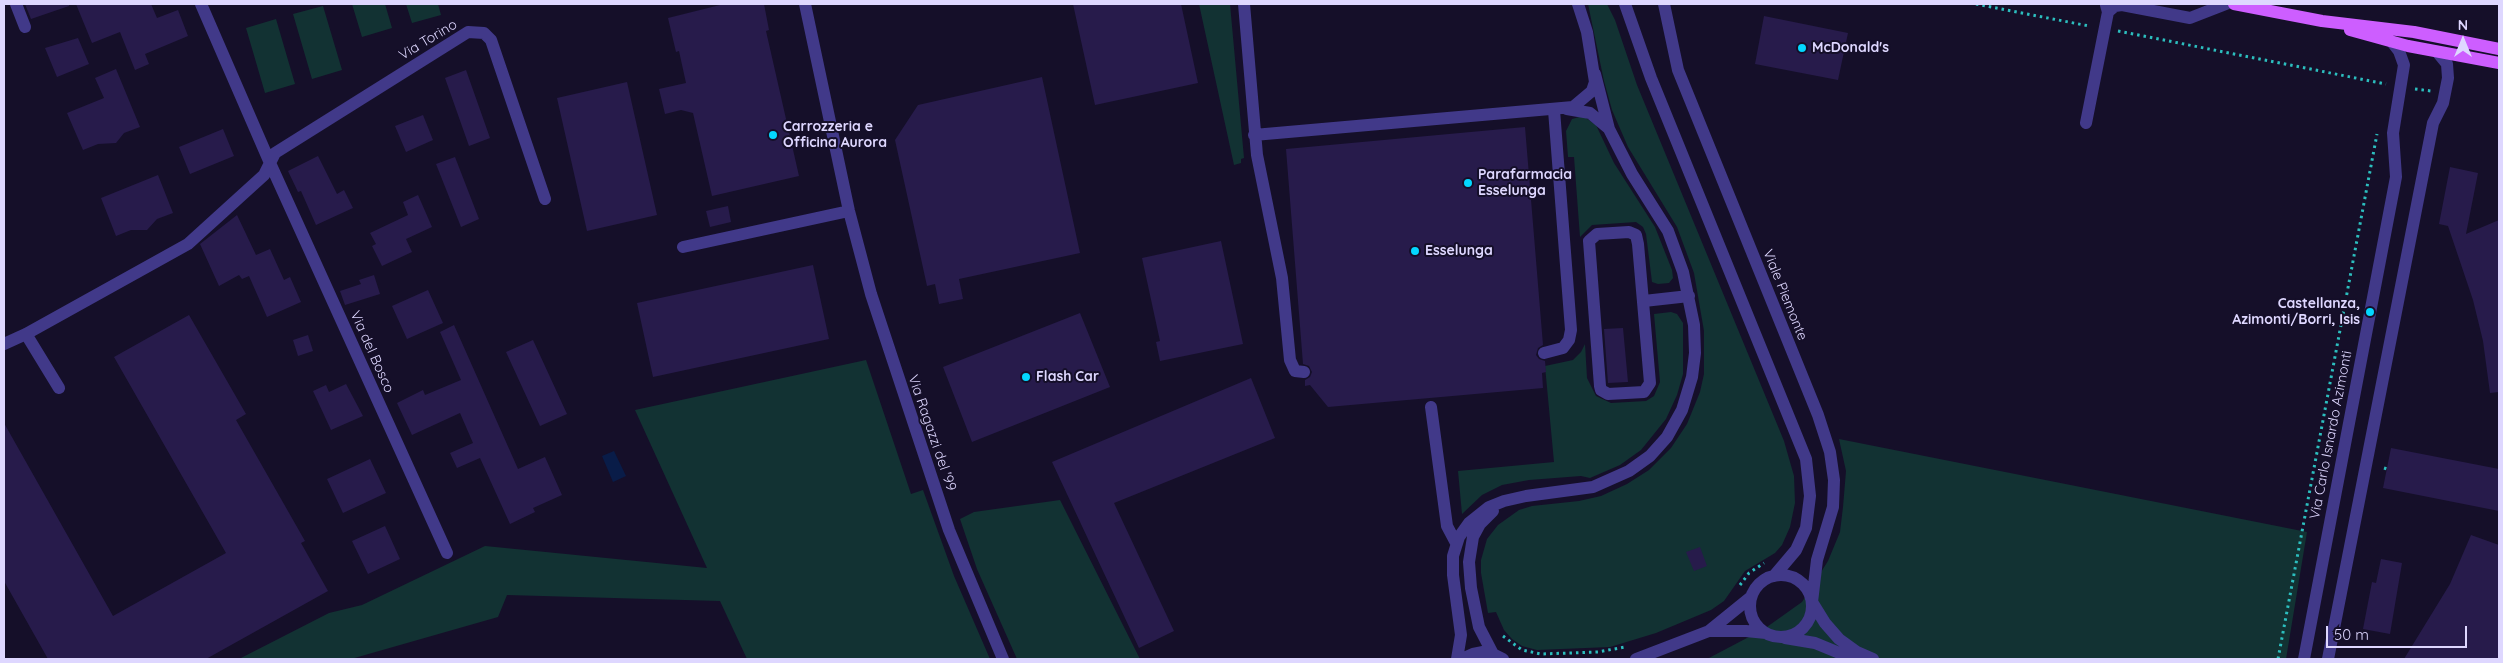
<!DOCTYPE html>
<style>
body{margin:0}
#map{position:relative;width:2503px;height:663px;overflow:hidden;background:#150f29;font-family:Quicksand,sans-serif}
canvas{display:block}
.frame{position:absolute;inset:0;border:5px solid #ded7ff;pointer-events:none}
.north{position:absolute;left:2438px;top:15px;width:50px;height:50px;-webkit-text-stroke:4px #150f29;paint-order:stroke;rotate:0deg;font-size:14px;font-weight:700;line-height:20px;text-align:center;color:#ded7ff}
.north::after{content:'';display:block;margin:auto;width:18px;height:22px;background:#ded7ff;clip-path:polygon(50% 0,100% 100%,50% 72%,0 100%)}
.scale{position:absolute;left:2326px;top:626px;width:141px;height:22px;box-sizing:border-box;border:2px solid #ded7ff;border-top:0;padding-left:6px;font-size:15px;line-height:18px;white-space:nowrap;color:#ded7ff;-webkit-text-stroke:4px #150f29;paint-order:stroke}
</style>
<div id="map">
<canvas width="2503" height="663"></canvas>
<div class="frame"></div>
<div class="north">N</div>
<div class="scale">50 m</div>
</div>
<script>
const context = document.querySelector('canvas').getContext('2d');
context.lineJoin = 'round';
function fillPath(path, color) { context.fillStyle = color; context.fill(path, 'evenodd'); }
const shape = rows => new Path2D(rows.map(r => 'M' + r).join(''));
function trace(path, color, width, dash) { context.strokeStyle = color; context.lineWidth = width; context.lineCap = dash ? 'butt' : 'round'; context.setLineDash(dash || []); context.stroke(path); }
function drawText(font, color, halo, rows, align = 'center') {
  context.font = font + ' Quicksand,sans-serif'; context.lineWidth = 4; context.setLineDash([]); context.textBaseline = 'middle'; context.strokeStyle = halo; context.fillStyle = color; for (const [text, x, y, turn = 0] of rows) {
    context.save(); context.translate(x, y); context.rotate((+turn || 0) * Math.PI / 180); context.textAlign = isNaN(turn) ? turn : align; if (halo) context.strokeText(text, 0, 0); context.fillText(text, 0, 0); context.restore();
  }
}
fillPath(shape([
 [352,4,385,4,392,28,362,37],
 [406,4,438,4,441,15,412,23],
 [1199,4,1230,4,1244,158,1241,159,1241,163,1234,165],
 [1588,4,1607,4,1615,20,1637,85,1784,441,1794,476,1795,503,1790,527,1782,545,1775,553,1745,571,1724,601,1711,610,1656,633,1610,647,1537,650,1522,646,1512,639,1504,630,1496,612,1488,613,1481,573,1481,560,1487,539,1498,525,1519,510,1532,506,1579,501,1601,496,1627,484,1649,470,1671,448,1687,424,1700,392,1704,374,1704,331,1694,273,1677,227,1628,147,1612,110,1604,81],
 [323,6,342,70,312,79,293,14],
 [276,19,295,84,265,93,246,28],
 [1583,116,1596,125,1614,163,1655,227,1672,270,1673,278,1669,283,1658,284,1652,282,1646,234,1643,227,1636,222,1592,225,1580,237,1574,157,1568,157,1566,131,1572,119],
 [1671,312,1677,314,1683,323,1683,374,1677,395,1666,419,1641,450,1620,465,1590,478,1581,476,1529,480,1502,485,1482,495,1462,514,1458,471,1554,462,1545,366,1573,360,1581,352,1585,344,1587,378,1596,396,1611,403,1646,401,1654,396,1660,382,1654,314],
 [866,360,911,494,923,490,954,576,990,659,747,659,720,601,507,595,498,617,351,659,239,659,329,613,362,605,485,546,707,568,635,410],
 [1839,439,2307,532,2286,659,1707,659,1764,629,1802,602,1828,561,1840,532,1843,507,1846,471],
 [1060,500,1140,659,1017,659,977,569,960,519,974,512]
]), '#123233');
fillPath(shape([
 [614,451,626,476,613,482,602,456]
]), '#091c48');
fillPath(shape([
 [25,4,69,4,69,6,31,19],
 [76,4,151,4,157,18,178,10,188,36,145,54,149,64,135,70,120,32,92,43],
 [724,4,764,4,769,30,766,31,799,176,712,196,693,113,681,110,665,114,659,89,686,83,679,51,676,52,668,18],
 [1073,4,1181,4,1198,83,1095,105],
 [1764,16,1848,33,1838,80,1755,64],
 [78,38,89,64,57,77,45,48],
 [116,69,140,127,124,133,116,143,98,144,83,150,67,113,104,98,95,78],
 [466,70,490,138,469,146,445,78],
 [1042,77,1080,253,959,279,963,299,939,304,935,284,927,286,895,140,918,105],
 [627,82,657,215,587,231,557,98],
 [423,115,433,140,406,152,395,126],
 [1525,127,1543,345,1538,348,1536,355,1539,359,1545,361,1546,372,1542,373,1543,388,1328,407,1310,385,1305,386,1305,380,1310,377,1312,372,1309,366,1303,364,1286,149],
 [223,129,234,156,190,174,179,147],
 [318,156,337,194,344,190,353,208,316,225,301,191,298,192,288,171],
 [455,157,479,219,461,227,436,164],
 [2450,167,2478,173,2466,234,2499,220,2499,392,2490,393,2483,341,2473,300,2448,226,2439,224],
 [158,175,173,213,157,219,147,230,131,230,116,236,101,198],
 [418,195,432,227,406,239,412,252,382,266,372,246,376,244,370,233,408,215,403,202],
 [728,206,731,222,710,227,706,211],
 [237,215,256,255,270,249,284,280,290,277,301,302,267,317,249,276,242,279,239,275,219,286,200,244],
 [1221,241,1243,344,1160,361,1156,342,1160,341,1142,258],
 [813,265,829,339,653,377,637,303],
 [374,275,380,294,345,305,340,291,361,284,359,280],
 [428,290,443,323,407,339,392,306],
 [1080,313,1110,387,972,442,943,367],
 [189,315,246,414,236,420,305,541,301,543,328,591,206,659,48,659,4,581,4,423,113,616,226,553,114,357],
 [454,325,518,469,545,457,562,495,533,508,535,512,510,524,480,458,457,468,450,453,473,443,460,413,412,435,397,403,423,390,425,395,461,380,440,332],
 [1623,328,1628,382,1608,383,1604,329],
 [308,335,313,351,298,356,293,340],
 [533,340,567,414,540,426,506,352],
 [1251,378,1275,438,1114,503,1174,631,1139,648,1052,462],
 [346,384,363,416,331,430,313,391,326,385,329,392],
 [2391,448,2499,469,2499,511,2383,488],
 [370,459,386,493,343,513,327,479],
 [385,526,400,559,368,574,352,541],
 [2471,535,2499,545,2499,659,2404,659,2450,584],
 [1700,547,1707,566,1694,571,1686,552],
 [2381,559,2402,563,2390,634,2363,629,2372,582,2376,583]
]), '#271b4b');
trace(shape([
 [1976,4,2089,26],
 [2118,31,2386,84],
 [2415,89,2431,91],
 [2384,468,2387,469],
 [1740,585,1749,573,1764,563],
 [1503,636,1522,650,1541,654,1598,652,1625,647],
 [2278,659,2377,134]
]), '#2cbebe', 3, [2.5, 4]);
trace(shape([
 [16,4,25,27],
 [201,4,270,163,447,553],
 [805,4,849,211,871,294,949,530,1003,659],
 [1244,4,1257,155,1282,278,1290,360,1295,371,1304,372],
 [1625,4,1651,78,1806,459,1810,496,1806,528,1796,550,1774,576],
 [1664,4,1678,70,1818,415,1830,452,1834,480,1833,507,1817,560,1812,602,1825,623,1839,639,1857,652,1873,659],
 [2108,12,2115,6,2122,5,2190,18,2226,4],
 [1567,109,1590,113,1608,128],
 [2086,123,2108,12,2106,5],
 [1254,135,1573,107,1592,91,1595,82,1587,32,1578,4],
 [1629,232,1636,235,1638,244,1650,383,1644,392,1608,394,1601,390,1600,386,1589,241,1597,234,1629,232],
 [683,247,849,211],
 [1644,301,1689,296],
 [26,334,59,388],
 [4,344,26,334,188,244,264,175,275,153,468,32,484,33,491,40,545,199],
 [1544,353,1563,348,1569,340,1571,330,1554,110],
 [1431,407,1447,526,1456,543],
 '1750 606a31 31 0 1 1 62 0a31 31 0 1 1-62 0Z',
 [1709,631,1746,631,1766,633],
 [1785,638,1815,643,1849,657,1862,659],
 [1493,654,1479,627,1471,588,1469,562,1473,537,1480,524,1493,511],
 [1457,659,1461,635,1453,575,1453,556,1459,537,1469,523,1489,507,1504,501,1526,496,1593,487,1629,471,1650,456,1667,437,1682,410,1692,377,1695,353,1694,325,1683,272,1668,231,1632,174,1609,129,1595,74],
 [1462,659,1473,654,1483,652,1493,654,1503,659],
 [1636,659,1709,631,1751,597],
 [2304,659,2396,177,2393,133,2404,65,2399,51,2392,42],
 [2328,659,2433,123,2443,103,2448,78,2447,64,2438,53]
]), '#413989', 12);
trace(shape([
 [2234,4,2322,21,2414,32,2499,49],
 [2350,30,2408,46,2499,63]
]), '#cd5eff', 12);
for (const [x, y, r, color] of [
 [1802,48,5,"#03d7ff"],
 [773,135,5,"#03d7ff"],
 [1468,183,5,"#03d7ff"],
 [1415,251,5,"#03d7ff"],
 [2370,312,5,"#03d7ff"],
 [1026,377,5,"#03d7ff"]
]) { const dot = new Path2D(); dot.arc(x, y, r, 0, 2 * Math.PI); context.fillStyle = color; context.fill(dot); trace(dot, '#150f29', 2); }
drawText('14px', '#ded7ff', '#150f29', [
 ["Via Torino",428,40,-31],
 ["Viale Piemonte",1785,295,68],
 ["Via del Bosco",372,352,66],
 ["Via Ragazzi del '99",932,433,71],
 ["Via Carlo Isnardo Azimonti",2331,435,-79]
]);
drawText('bold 14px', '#ded7ff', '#150f29', [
 ["McDonald's",1812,48],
 ["Carrozzeria e",783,127],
 ["Officina Aurora",783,143],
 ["Parafarmacia",1478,175],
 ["Esselunga",1478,191],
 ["Esselunga",1425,251],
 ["Castellanza,",2360,304,"right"],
 ["Azimonti/Borri, Isis",2360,320,"right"],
 ["Flash Car",1036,377]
], 'left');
</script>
